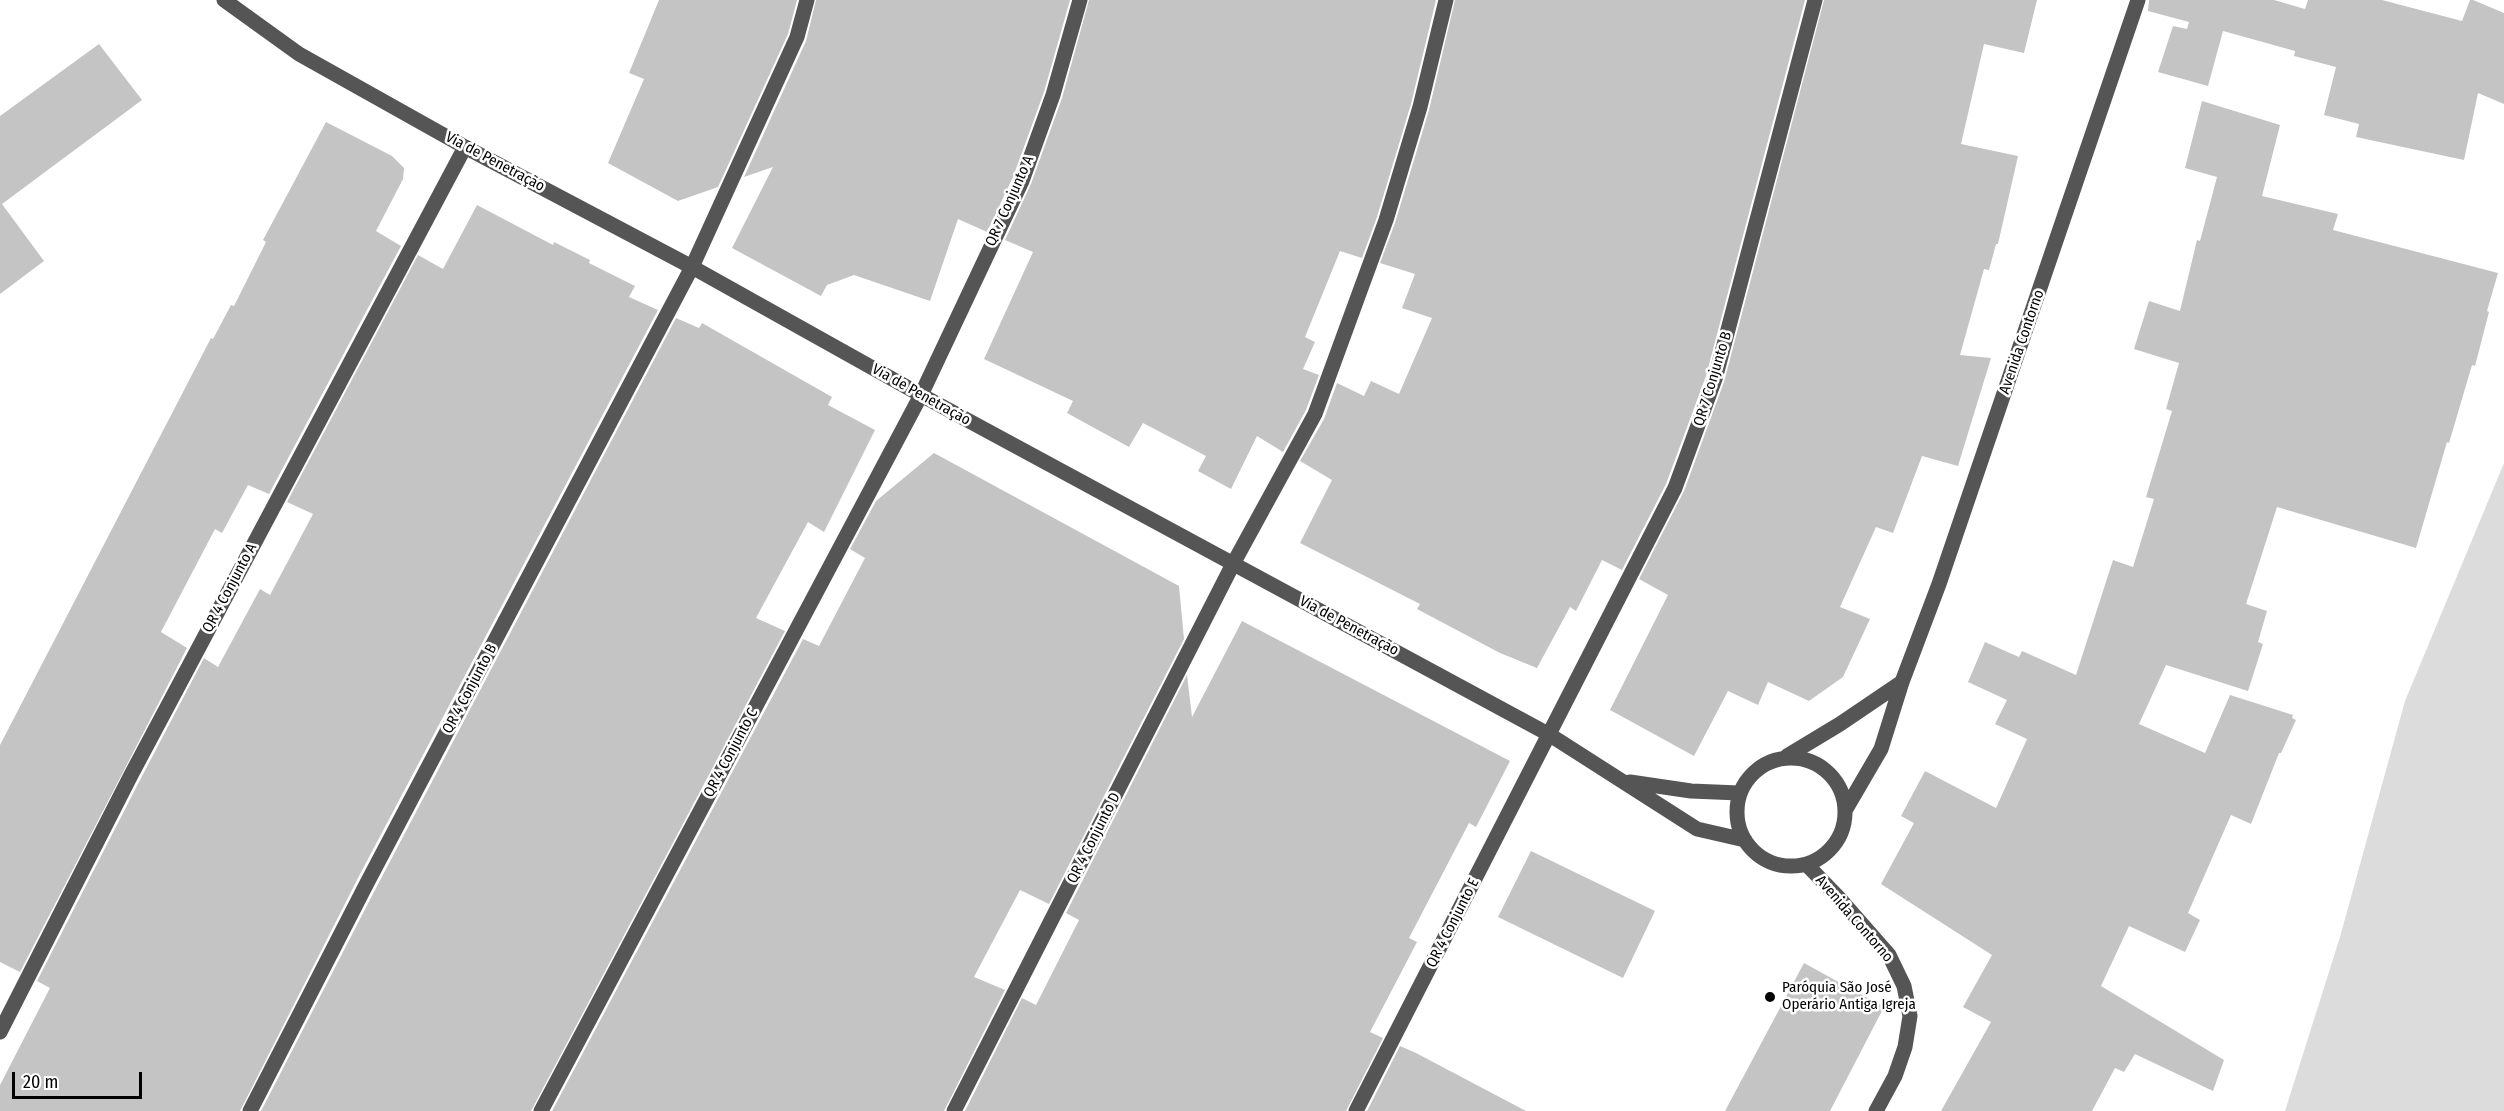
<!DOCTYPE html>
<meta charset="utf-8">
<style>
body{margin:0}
#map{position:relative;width:2504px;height:1111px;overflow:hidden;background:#fff;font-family:"Fira Sans Condensed",sans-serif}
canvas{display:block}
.scale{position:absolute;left:12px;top:1072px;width:130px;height:27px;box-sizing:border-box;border:3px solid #000;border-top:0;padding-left:8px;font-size:18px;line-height:21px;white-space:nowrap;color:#000;-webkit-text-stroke:4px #fff;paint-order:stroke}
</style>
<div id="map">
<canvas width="2504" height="1111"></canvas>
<div class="scale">20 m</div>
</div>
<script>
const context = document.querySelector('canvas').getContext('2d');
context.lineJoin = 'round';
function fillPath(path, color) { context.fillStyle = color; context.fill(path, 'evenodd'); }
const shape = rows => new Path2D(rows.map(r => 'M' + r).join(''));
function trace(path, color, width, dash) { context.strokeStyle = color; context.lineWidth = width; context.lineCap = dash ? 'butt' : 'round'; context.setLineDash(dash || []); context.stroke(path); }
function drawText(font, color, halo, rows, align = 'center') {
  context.font = font + ' "Fira Sans Condensed",sans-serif'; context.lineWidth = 5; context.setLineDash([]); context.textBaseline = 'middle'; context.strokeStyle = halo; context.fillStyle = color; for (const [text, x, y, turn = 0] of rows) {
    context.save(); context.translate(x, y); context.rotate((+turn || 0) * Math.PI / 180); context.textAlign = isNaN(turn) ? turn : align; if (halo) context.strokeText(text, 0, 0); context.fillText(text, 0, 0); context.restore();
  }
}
fillPath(shape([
 [2504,463,2504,1111,2285,1111,2340,937,2405,701]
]), '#dcdcdc');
fillPath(shape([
 [659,0,797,0,788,34,718,187,678,201,608,163,644,79,629,73],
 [816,0,1070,0,1044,92,1013,177,987,232,958,219,930,301,854,275,827,285,821,296,732,248,773,167,744,177,806,41],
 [1089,0,1436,0,1411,104,1377,217,1362,258,1340,251,1305,337,1315,342,1303,369,1319,375,1306,410,1283,452,1257,436,1231,489,1198,471,1206,456,1143,423,1129,447,1067,413,1073,401,984,359,1033,252,1005,240,1031,184,1062,98],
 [1455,0,1805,0,1706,376,1666,484,1622,570,1602,560,1576,611,1570,607,1537,668,1500,653,1417,609,1420,604,1300,543,1332,480,1300,461,1324,419,1337,383,1364,396,1371,381,1399,394,1432,318,1402,308,1415,274,1380,263,1395,223,1429,110],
 [1824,0,2037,0,2024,53,1984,44,1961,144,2018,156,1998,244,1996,244,1989,270,1984,269,1960,355,1991,358,1958,466,1922,456,1893,533,1876,527,1840,607,1870,619,1843,677,1809,701,1768,682,1758,705,1728,691,1694,756,1610,710,1668,595,1639,579,1684,491,1724,382],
 [2149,0,2274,0,2305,9,2308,0,2382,0,2462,21,2470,0,2473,0,2504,13,2504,104,2478,93,2464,160,2356,137,2359,124,2324,115,2336,67,2294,56,2295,51,2223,31,2208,86,2158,72,2173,26,2187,29,2189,22,2148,11],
 [99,44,142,100,2,204,44,261,0,294,0,116],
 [2202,101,2280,125,2262,196,2338,214,2333,230,2498,273,2487,311,2489,312,2475,366,2472,365,2449,443,2447,442,2416,548,2277,507,2246,604,2267,611,2258,642,2263,644,2248,691,2166,665,2139,724,2205,753,2230,695,2293,715,2292,718,2296,720,2281,753,2279,753,2251,824,2231,815,2188,913,2200,920,2185,952,2129,926,2101,986,2224,1060,2213,1091,2135,1054,2124,1072,2115,1068,2092,1111,1941,1111,1991,1022,1963,1007,1992,955,1881,884,1914,823,1901,816,1925,771,1996,808,2027,739,1995,724,2007,700,1968,682,1985,642,2019,657,2022,651,2076,675,2113,560,2133,567,2154,499,2146,497,2172,411,2166,409,2179,363,2134,349,2149,301,2180,311,2197,240,2200,241,2217,177,2185,168],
 [326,122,392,156,404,168,403,179,376,231,401,246,269,494,248,485,222,533,215,529,161,632,187,648,20,972,0,962,0,745,211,338,213,339,231,305,234,306,266,242,263,240],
 [477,205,553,245,554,242,590,260,589,263,635,286,629,297,658,310,358,878,240,1111,0,1111,0,1085,50,988,37,981,140,780,204,658,218,667,260,589,270,595,313,514,287,502,418,255,443,269],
 [676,318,699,328,702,323,832,397,828,405,875,430,824,532,808,522,756,618,785,631,531,1111,261,1111,376,888],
 [934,453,1179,586,1184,639,1049,904,1020,890,974,977,1005,990,944,1111,552,1111,803,639,819,646,865,558,850,549,876,501],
 [1242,621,1510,761,1476,827,1469,823,1409,938,1417,942,1370,1032,1383,1038,1346,1111,965,1111,1022,998,1036,1005,1079,920,1066,913,1187,675,1192,717],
 [1531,851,1655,911,1623,978,1498,917],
 [1804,963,1884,1007,1830,1111,1725,1111],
 [1400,1046,1416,1053,1526,1111,1367,1111]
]), '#c4c4c4');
trace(shape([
 [224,0,299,54,465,147,692,267,921,395,1550,735,1697,829,1745,840],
 [1787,756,1840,724,1902,682],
 '1737 812a54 54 0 1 1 108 0a54 54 0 1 1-108 0Z',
 [1630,782,1691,791,1739,793],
 [1846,809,1881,749,1902,682,1939,584,2138,0],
 [1807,865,1839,898,1889,955,1904,986,1910,1016,1905,1047,1895,1076,1876,1111],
 [0,1032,131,775,465,147],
 [250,1111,367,883,692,267,797,37,807,0],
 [541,1111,921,395,1022,181,1053,95,1080,0],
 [954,1111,1233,564,1315,414,1386,220,1420,107,1446,0],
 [1356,1111,1675,488,1715,379,1815,0]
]), '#555', 15);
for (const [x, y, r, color] of [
 [1770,997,6,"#000"]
]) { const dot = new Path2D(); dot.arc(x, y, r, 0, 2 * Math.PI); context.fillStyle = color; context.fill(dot); trace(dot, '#fff', 2); }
drawText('15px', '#000', '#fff', [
 ["Via de Penetração",495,162,28],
 ["QR 7 Conjunto A",1010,201,-66],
 ["Avenida Contorno",2022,342,-71],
 ["QR 7 Conjunto B",1713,379,-73],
 ["Via de Penetração",921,395,29],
 ["QR 4 Conjunto A",230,588,-62],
 ["Via de Penetração",1349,626,28],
 ["QR 4 Conjunto B",470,689,-62],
 ["QR 4 Conjunto C",731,753,-62],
 ["QR 4 Conjunto D",1094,838,-63],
 ["Avenida Contorno",1854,919,49],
 ["QR 4 Conjunto E",1453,923,-63]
]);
drawText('15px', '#000', '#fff', [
 ["Paróquia São José",1782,988],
 ["Operário Antiga Igreja",1782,1005]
], 'left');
</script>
